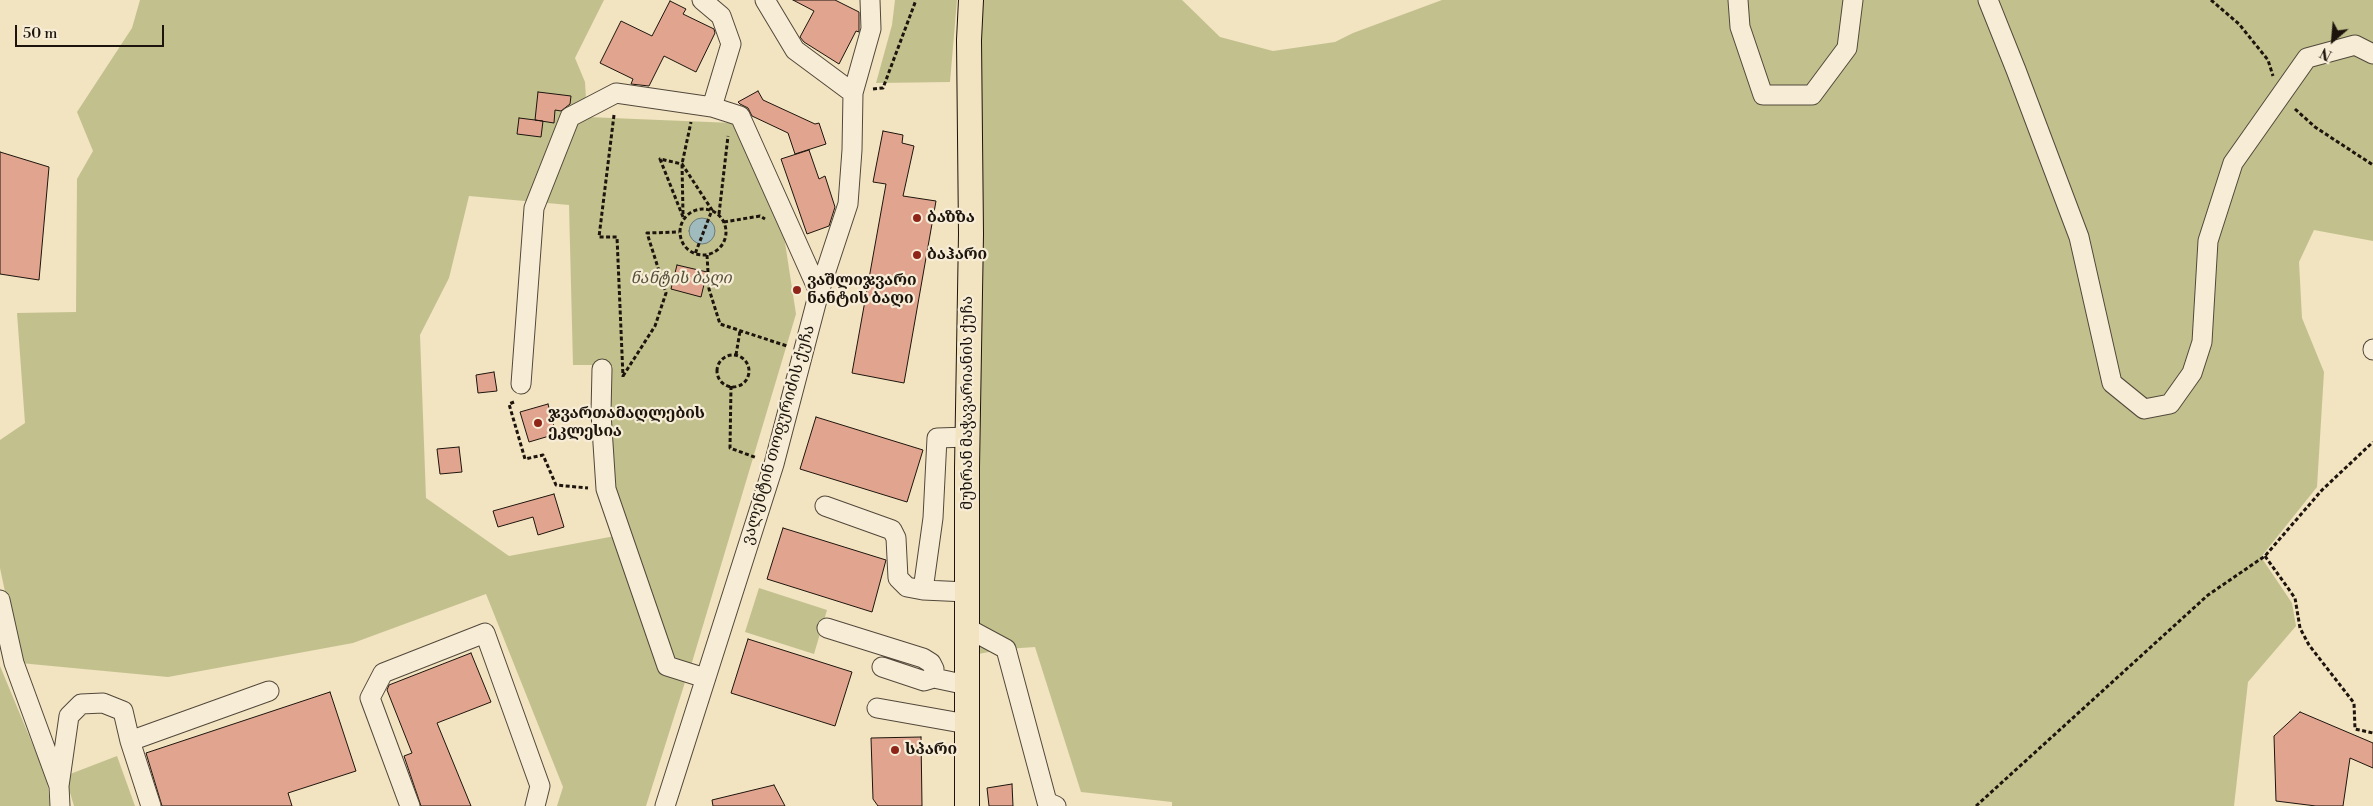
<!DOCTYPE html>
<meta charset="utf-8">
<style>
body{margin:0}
#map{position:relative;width:2373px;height:806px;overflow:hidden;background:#f2e3c1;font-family:"Libre Bodoni",serif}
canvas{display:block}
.north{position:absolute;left:2308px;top:15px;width:50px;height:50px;-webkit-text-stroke:4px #f7edd7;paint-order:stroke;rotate:207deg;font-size:14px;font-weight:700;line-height:20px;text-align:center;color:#1d150d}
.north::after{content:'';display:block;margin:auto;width:18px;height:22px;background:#1d150d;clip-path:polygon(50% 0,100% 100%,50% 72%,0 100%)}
.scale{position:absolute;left:15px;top:25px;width:149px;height:22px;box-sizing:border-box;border:2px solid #1d150d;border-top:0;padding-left:6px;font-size:15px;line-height:18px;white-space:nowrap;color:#1d150d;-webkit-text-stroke:4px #f7edd7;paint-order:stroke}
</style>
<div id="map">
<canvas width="2373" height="806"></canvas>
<div class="north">N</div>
<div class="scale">50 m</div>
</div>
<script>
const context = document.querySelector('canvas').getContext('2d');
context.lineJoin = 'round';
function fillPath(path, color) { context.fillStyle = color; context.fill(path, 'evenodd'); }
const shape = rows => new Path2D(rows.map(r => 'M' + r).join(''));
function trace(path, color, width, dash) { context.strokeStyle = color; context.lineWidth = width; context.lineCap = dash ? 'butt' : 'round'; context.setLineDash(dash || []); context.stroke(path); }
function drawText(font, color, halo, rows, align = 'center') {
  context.font = font + ' "Libre Bodoni","Noto Serif Georgian",serif'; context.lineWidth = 4.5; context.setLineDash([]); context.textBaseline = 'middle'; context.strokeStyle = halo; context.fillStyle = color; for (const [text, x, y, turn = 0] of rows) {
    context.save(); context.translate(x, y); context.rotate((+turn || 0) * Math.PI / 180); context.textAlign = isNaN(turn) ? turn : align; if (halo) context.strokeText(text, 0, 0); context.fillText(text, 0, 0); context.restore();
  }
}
fillPath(shape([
 [140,0,604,0,575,58,585,82,587,117,733,123,782,223,796,314,690,669,669,662,614,491,610,365,573,365,569,205,469,196,449,278,420,335,426,498,509,556,615,536,663,674,686,679,646,806,557,806,563,787,486,594,353,643,168,677,20,663,0,568,0,440,25,423,17,313,76,312,77,179,93,151,77,112,132,28],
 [895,0,957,0,950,82,876,83,892,25],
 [971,0,1182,0,1220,37,1273,51,1335,42,1353,33,1442,0,2373,0,2373,241,2314,230,2299,262,2302,318,2324,372,2317,487,2261,557,2292,603,2296,626,2248,682,2234,806,1172,806,1172,802,1081,792,1035,647,1006,649,978,654],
 [759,588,827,610,814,654,745,632],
 [0,666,47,779,50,806,0,806],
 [117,756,135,806,74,806,65,776]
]), '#c2c18e');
const water = shape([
 '689 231a13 13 0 1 1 26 0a13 13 0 1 1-26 0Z'
]);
fillPath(water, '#a0bbbd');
trace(water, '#6c7977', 1);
const building = shape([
 [793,0,835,0,859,12,859,32,856,31,839,64,804,42,800,37,814,11,793,0],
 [670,1,686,9,683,14,714,29,715,33,696,72,664,56,649,86,631,84,633,79,600,63,621,21,652,36,670,1],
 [758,91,763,100,815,124,819,123,826,144,795,154,788,133,752,116,748,108,740,104,738,102,758,91],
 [538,92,571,96,570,104,561,111,555,110,554,123,535,120,538,92],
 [519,118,543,121,541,137,517,134,519,118],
 [883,131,903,135,902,143,914,146,903,196,936,201,904,383,852,373,886,184,873,182,883,131],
 [809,150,819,179,825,176,835,207,829,226,807,234,781,159,809,150],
 [0,152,49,167,39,280,0,274,0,152],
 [677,265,707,272,701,297,671,289,677,265],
 [494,372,497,391,478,393,476,375,494,372],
 [548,404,556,434,529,442,520,412,548,404],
 [816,417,923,450,907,502,800,469,816,417],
 [459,447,462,472,440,474,437,449,459,447],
 [554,494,564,527,538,535,533,517,498,527,493,511,554,494],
 [783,528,886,560,872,612,767,579,783,528],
 [748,639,852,672,835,726,731,693,748,639],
 [471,653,491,702,437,723,471,806,421,806,404,756,412,753,387,690,389,685,471,653],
 [330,692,356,771,288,793,292,806,162,806,146,753,330,692],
 [2300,712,2373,743,2373,768,2350,758,2343,806,2316,806,2276,801,2274,736,2300,712],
 [921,737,922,806,878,806,873,799,871,738,921,737],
 [1012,784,1013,806,989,806,987,788,1012,784],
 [774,785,785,806,713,806,712,800,774,785]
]);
fillPath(building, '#e1a48e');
trace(building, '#1d150d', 1);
const minor = shape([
 [702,0,721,16,731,44,712,107],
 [765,0,795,50,853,93],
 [1738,0,1740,27,1763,95,1812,95,1847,48,1853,0],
 [1988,0,2016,70,2079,237,2112,383,2144,409,2170,404,2192,373,2202,342,2208,241,2233,163,2307,58,2355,45,2373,54],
 [2373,349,2373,350],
 [602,369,601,413,606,489,667,666,705,678],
 [521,384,534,208,570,117,616,93,712,107,740,116,819,292],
 [825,506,892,530,896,538,898,578,907,587,923,590,933,518,937,438,968,437],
 [923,590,967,592],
 [0,600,14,663,59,786,60,806],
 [827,628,923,658,931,663,934,669,934,678,924,681,882,667],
 [967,628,1006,649,1047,802,1056,806],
 [934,678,967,685],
 [877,708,967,724],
 [130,741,269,691],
 [59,786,69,716,81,704,103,703,123,711,130,741,151,806],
 [410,806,370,698,383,673,485,633,540,786,535,806],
 [665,806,774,464,819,292,848,204,852,150,853,93,871,29,870,0]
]);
const major = shape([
 [967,806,967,467,971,234,969,40,971,0]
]);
trace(minor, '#52483a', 21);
trace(major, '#1d150d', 26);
trace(shape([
 [2211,0,2239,24,2268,60,2273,76],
 [873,89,883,88,916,0],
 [2295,109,2315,127,2373,165],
 [614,115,599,237,617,237,623,377],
 '680 232a23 23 0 1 1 46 0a23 23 0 1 1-46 0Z',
 [683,214,682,164,691,122],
 [719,214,728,136],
 [683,217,660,159,682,164,712,210,695,254],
 [724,222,760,216,765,219],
 [707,255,709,289,720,324,787,346],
 [736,355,740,331],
 '717 371a16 16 0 1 1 32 0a16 16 0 1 1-32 0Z',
 [623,376,655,326,666,293,647,233,679,232],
 [731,386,730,448,757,458],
 [514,402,509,404,525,459,543,455,556,485,588,488],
 [2265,556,2295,598,2300,628,2309,645,2354,703,2355,729,2373,733],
 [1976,806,2208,595,2265,556,2322,490,2373,442]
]), '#1d150d', 3, [4, 2.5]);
trace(minor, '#f7edd7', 19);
trace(major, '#f2e3c1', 24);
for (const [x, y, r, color] of [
 [917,218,5,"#8f2418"],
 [917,255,5,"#8f2418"],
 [797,290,5,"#8f2418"],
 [538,423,5,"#8f2418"],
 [895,750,5,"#8f2418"]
]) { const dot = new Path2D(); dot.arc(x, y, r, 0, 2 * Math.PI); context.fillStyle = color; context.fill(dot); trace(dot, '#f7edd7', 2); }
drawText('bold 16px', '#1d150d', '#f7edd7', [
 ["ბაზზა",927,218],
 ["ბაჰარი",927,255],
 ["ვაშლიჯვარი",807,281],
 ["ნანტის ბაღი",807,299],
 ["ჯვართამაღლების",548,414],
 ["ეკლესია",548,432],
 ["სპარი",905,750]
], 'left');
drawText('italic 16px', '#57513a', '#f7edd7', [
 ["ნანტის ბაღი",681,279]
]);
drawText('16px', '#1d150d', '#f7edd7', [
 ["მუხრან მაჭავარიანის ქუჩა",968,403,-90],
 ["ვალენტინ თოფურიძის ქუჩა",779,435,-74]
]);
</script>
